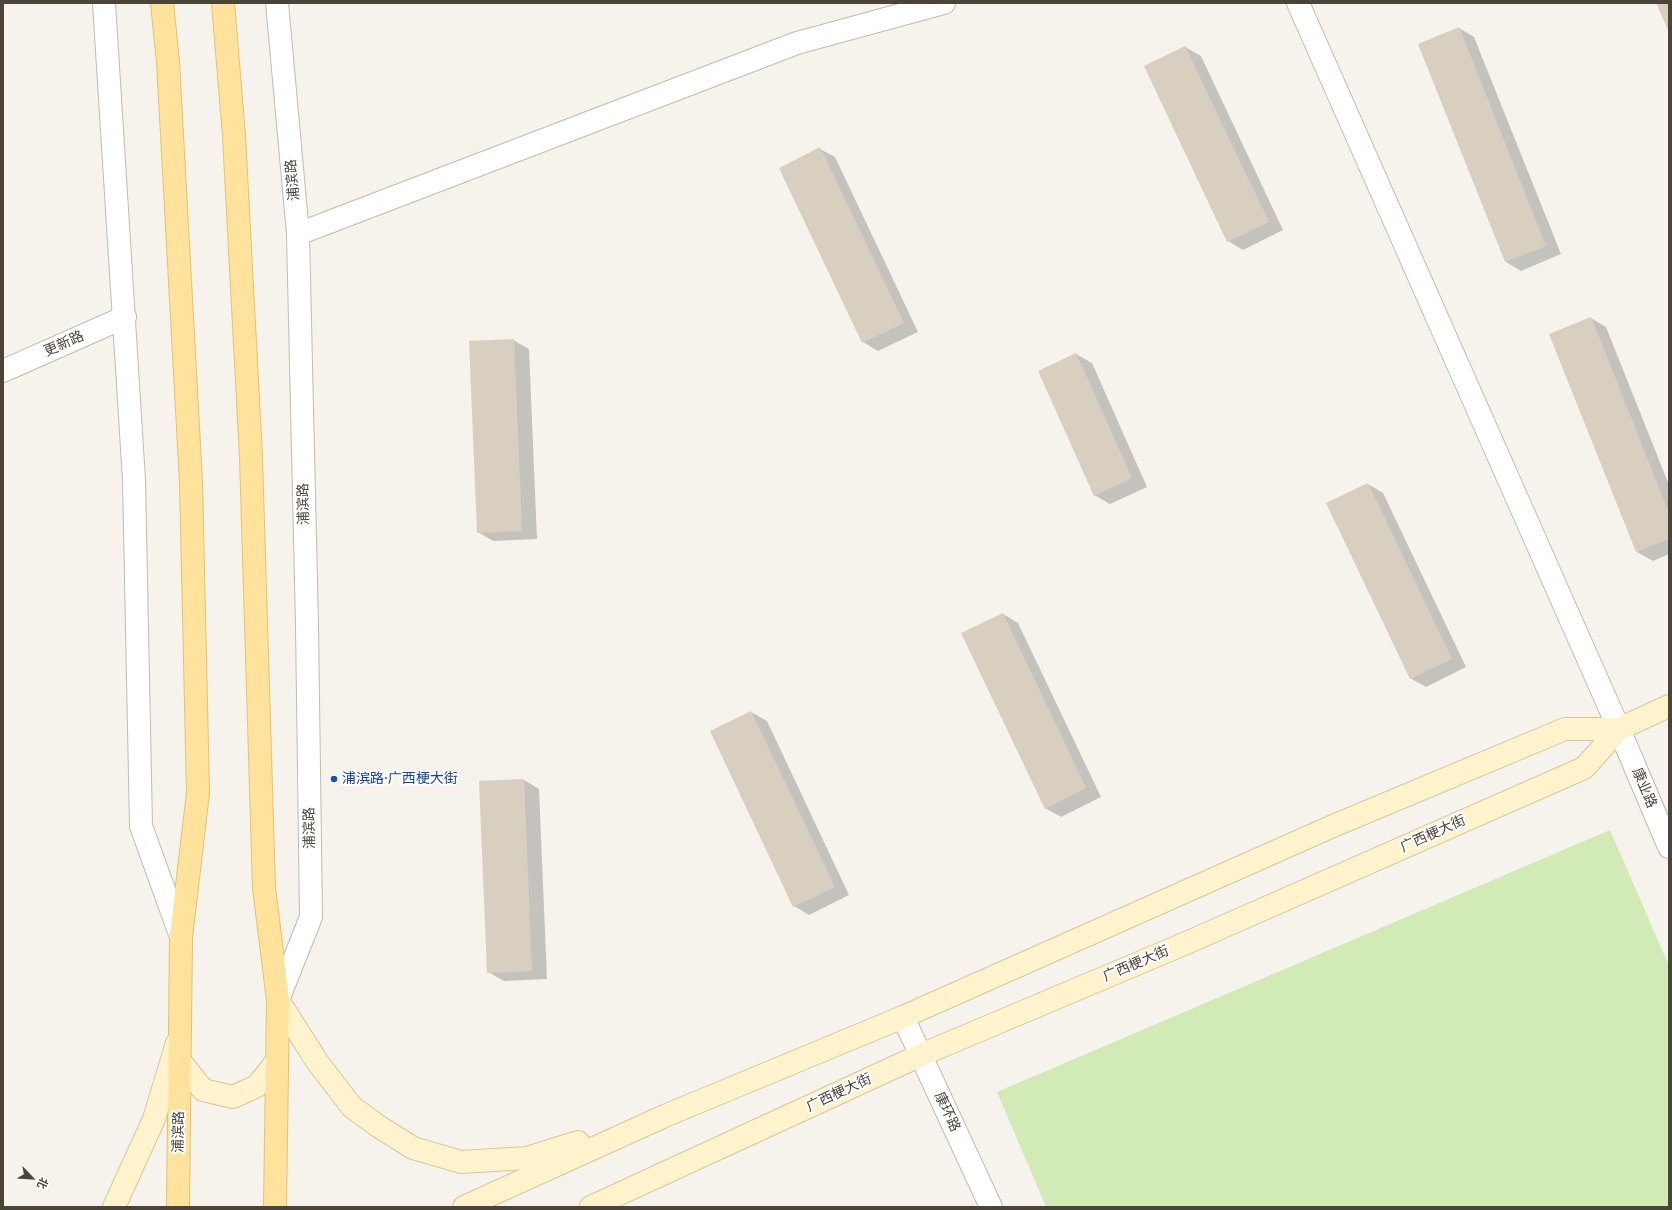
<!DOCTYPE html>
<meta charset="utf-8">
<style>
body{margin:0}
#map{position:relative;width:1672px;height:1210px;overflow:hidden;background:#f6f3ec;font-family:"Noto Sans","Noto Sans SC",sans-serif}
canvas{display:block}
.frame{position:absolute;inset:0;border:4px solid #4b4439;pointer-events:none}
.north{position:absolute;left:12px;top:1158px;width:40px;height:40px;-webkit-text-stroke:3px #fff;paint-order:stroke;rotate:115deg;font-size:11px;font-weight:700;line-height:16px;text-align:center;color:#4b4439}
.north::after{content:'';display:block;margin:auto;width:14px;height:18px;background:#4b4439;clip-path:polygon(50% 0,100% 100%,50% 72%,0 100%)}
</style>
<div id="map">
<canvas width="1672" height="1210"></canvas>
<div class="frame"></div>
<div class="north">北</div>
</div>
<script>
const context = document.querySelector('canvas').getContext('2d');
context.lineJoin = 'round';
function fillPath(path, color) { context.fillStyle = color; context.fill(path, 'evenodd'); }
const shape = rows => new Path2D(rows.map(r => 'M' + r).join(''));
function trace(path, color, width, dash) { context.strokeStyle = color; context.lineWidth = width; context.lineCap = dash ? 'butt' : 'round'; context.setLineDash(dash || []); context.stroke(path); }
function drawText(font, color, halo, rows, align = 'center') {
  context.font = font + ' "Noto Sans","Noto Sans SC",sans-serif'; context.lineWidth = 4; context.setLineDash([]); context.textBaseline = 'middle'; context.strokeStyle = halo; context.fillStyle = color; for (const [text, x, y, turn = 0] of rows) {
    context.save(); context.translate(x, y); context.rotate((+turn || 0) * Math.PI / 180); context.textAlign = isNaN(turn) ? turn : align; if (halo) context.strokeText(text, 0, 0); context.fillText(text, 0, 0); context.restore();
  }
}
fillPath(shape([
 [1610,830,1669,966,1669,1207,1046,1207,997,1092]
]), '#d2eab5');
fillPath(shape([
 [1459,28,1474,37,1561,254,1521,271,1506,262,1419,45],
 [1185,47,1201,56,1283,230,1243,250,1228,241],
 [820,149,835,157,918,332,878,351,863,342],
 [1591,318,1606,327,1669,485,1669,554,1653,561,1637,552,1550,335],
 [513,340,529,349,537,539,493,541,478,532],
 [1076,354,1092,363,1147,487,1110,504,1094,495],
 [1368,484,1383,493,1466,667,1426,687,1410,678],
 [1003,614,1018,623,1101,797,1061,817,1045,808],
 [751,712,767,721,849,895,809,915,794,906],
 [524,780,539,789,547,979,504,981,488,972]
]), '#0003');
fillPath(shape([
 [1656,3,1669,3,1669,32],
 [1459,27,1546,246,1505,262,1418,44],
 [1185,46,1269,222,1227,242,1144,66],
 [820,147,904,323,862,343,779,168],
 [1591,317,1669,513,1669,539,1636,552,1549,334],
 [514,339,522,531,477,533,469,341],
 [1076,353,1132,478,1094,496,1038,371],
 [1368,483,1452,659,1410,679,1326,503],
 [1003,613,1086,788,1045,809,961,633],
 [751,711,835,887,793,907,710,731],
 [524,779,532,971,487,973,479,781]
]), '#d8cfc1');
const minor = shape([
 [3,371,125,317],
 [1619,729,1669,847],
 [903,1017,991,1207]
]);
const tertiary = shape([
 [104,3,134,480,141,826,181,937],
 [277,3,298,234,307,625,311,917,278,1000],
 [1298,3,1619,729],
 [298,234,797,43,944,3]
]);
const secondary = shape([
 [278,1000,318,1063,352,1107,378,1126,413,1148,461,1162,527,1158,578,1142],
 [180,1061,203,1090,233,1097,257,1086,277,1061],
 [114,1207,154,1119,177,1043],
 [464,1207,667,1115,903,1017,1333,826,1565,729,1619,729],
 [591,1207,921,1055,1184,944,1584,768,1619,729,1669,706]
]);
const primary = shape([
 [162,3,168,62,191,482,198,793,181,937,178,1207],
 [223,3,234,136,251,457,264,888,278,1000,275,1207]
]);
trace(minor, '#c2bbae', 24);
trace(tertiary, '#c2bbae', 24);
trace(secondary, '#d6c79b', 24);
trace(primary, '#e6c16a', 24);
trace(minor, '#fff', 22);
trace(tertiary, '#fff', 22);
trace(secondary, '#fff3cd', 22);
trace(primary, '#ffe39c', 22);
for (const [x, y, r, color] of [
 [334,779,4,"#1a4fb4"]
]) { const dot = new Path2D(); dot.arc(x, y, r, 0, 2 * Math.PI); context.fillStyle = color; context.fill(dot); trace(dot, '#fff', 1.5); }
drawText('14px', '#4b4439', '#fff', [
 ["浦滨路",293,180,-95],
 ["更新路",64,344,-24],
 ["浦滨路",304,504,-91],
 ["康业路",1644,788,67],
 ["浦滨路",310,828,-91],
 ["广西梗大街",1433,834,-24],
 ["广西梗大街",1136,964,-23],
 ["广西梗大街",839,1093,-25],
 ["康环路",947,1112,65],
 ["浦滨路",179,1132,-89]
]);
drawText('14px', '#164399', '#fff', [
 ["浦滨路·广西梗大街",342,779]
], 'left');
</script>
